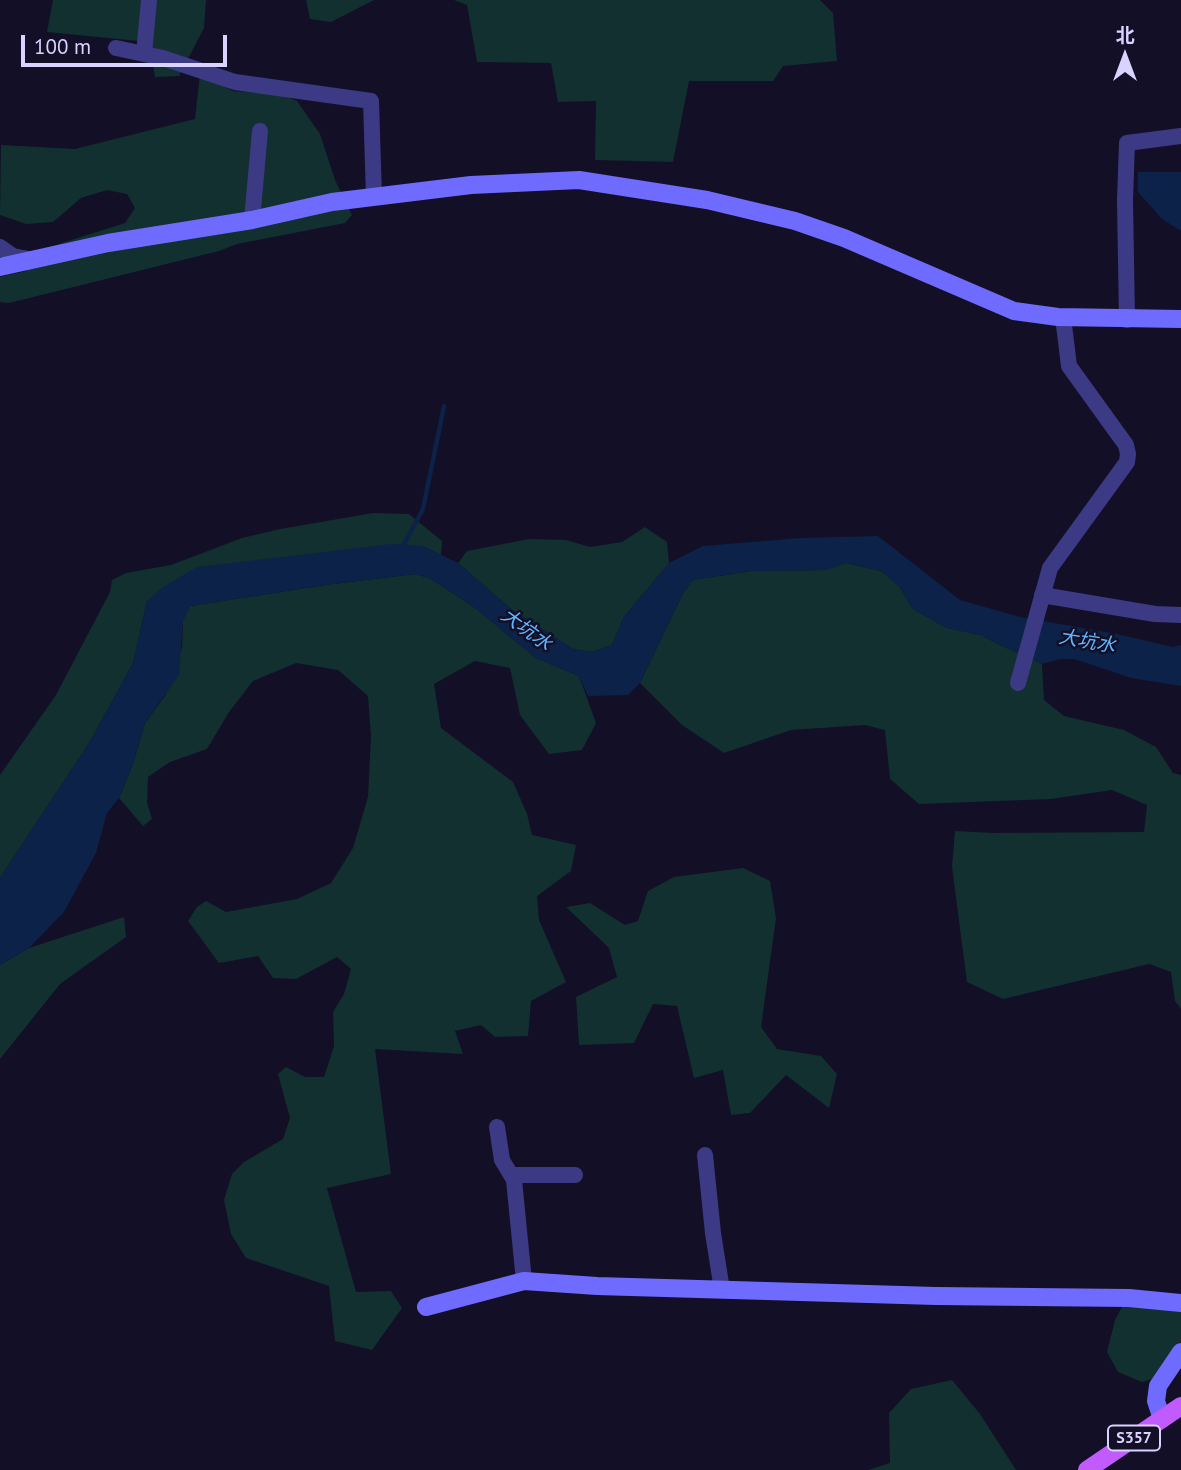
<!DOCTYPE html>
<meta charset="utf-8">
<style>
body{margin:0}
#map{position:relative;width:1181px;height:1470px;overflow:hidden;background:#130f26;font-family:"PT Sans","Noto Sans SC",sans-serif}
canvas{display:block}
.north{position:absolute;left:1090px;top:21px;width:70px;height:70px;-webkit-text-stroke:5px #130f26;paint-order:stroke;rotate:0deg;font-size:19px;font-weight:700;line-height:28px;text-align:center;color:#d9d4ff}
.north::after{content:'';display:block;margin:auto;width:24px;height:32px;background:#d9d4ff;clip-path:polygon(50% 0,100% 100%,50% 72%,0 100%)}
.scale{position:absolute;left:21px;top:35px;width:206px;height:32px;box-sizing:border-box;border:4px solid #d9d4ff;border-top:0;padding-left:9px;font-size:21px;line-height:24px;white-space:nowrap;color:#d9d4ff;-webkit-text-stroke:5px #130f26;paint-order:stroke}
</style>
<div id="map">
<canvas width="1181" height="1470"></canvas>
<div class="north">北</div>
<div class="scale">100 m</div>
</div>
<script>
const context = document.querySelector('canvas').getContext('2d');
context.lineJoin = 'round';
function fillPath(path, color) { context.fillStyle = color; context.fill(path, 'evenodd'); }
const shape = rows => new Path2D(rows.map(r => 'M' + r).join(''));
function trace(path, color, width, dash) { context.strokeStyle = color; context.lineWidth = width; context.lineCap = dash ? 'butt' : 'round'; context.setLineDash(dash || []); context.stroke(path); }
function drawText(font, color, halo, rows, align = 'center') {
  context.font = font + ' "PT Sans","Noto Sans SC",sans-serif'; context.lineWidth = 5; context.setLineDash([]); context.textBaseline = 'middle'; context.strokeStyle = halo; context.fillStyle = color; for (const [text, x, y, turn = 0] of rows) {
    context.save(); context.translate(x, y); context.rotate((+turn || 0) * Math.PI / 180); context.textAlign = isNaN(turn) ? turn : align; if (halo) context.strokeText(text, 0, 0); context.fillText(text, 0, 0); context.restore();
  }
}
fillPath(shape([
 [53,0,206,0,204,28,179,76,155,77,149,42,47,32],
 [306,0,374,0,331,22,310,19],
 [454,0,820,0,833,13,837,61,783,66,773,81,689,81,673,162,595,160,596,101,558,102,551,63,477,62,467,5],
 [200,74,233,91,283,95,297,101,320,134,335,180,352,215,345,223,237,244,219,251,9,303,0,302,0,277,26,271,46,248,125,223,135,208,127,194,107,190,81,198,53,222,26,224,0,215,1,145,75,149,195,119],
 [373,513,409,514,442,541,441,555,423,546,147,601,133,663,91,740,0,878,0,775,56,695,110,592,112,580,126,573,171,565,242,538,280,529],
 [645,527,667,542,669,563,624,617,612,645,592,652,573,649,511,609,458,563,467,551,529,539,566,540,590,547,622,542],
 [846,563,881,571,899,586,913,609,947,628,981,635,1000,645,1042,664,1044,700,1064,716,1124,730,1156,747,1173,773,1181,775,1181,1009,1175,1001,1171,972,1149,964,1003,999,967,982,952,867,955,831,993,833,1144,832,1147,805,1112,790,1051,799,919,804,890,779,885,730,865,725,791,730,724,753,682,725,640,683,683,593,693,580,751,571,825,570],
 [416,574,431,579,474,607,536,658,579,676,596,723,582,750,549,754,520,715,510,668,475,661,434,684,441,728,513,782,527,814,532,835,576,845,571,871,537,896,539,920,566,982,531,1001,528,1036,495,1037,481,1025,455,1031,463,1054,375,1049,391,1174,327,1188,356,1292,391,1291,402,1308,372,1350,335,1341,329,1286,246,1258,231,1234,224,1200,232,1174,244,1162,283,1139,290,1118,278,1074,286,1067,305,1077,324,1077,334,1046,333,1012,344,994,351,969,337,957,296,979,273,978,258,956,219,963,188,921,197,907,206,901,226,912,297,899,331,883,353,848,368,797,371,736,368,696,338,670,296,663,253,681,229,712,207,749,170,762,148,777,147,802,152,819,143,826,119,798,133,764,145,723,165,696,182,648,183,620,190,606,332,584],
 [743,868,770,881,776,918,761,1027,777,1049,821,1056,837,1074,829,1108,786,1075,750,1113,731,1115,723,1070,694,1078,677,1006,653,1004,634,1043,579,1045,576,997,617,977,609,948,566,907,590,903,625,925,638,921,648,891,674,877],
 [124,917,126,937,60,984,0,1059,0,965,29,948],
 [1123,1305,1172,1308,1181,1312,1181,1341,1152,1379,1142,1382,1118,1372,1107,1352,1115,1320],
 [952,1380,980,1414,1016,1470,868,1470,890,1463,889,1413,911,1389]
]), '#12302f');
fillPath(shape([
 [1138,172,1181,172,1181,231,1162,219,1138,192],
 [878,536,960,600,1020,617,1117,634,1173,647,1181,645,1181,686,1131,678,1074,659,1060,659,1042,664,1000,645,981,635,947,628,913,609,899,586,881,571,846,563,825,570,751,571,693,580,683,593,640,683,628,695,588,696,579,676,536,658,474,607,431,579,416,574,332,584,190,606,183,620,179,675,145,723,133,764,119,798,107,813,96,853,64,912,29,948,0,965,0,878,91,740,133,663,147,601,163,587,197,567,392,544,423,546,458,563,511,609,573,649,592,652,612,645,624,617,669,563,703,546,800,538]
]), '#0c2248');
trace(shape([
 [402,548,423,509,444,406]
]), '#0c2248', 4.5);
trace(shape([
 [116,48,163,58,235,82,371,101,374,197],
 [144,54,149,0],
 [252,220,260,131],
 [0,247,13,256,34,260],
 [1127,320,1125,200,1127,143,1181,136],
 [1042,595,1155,614,1181,615],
 [1018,683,1050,568,1127,462,1128,454,1126,445,1069,366,1063,317],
 [497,1127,502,1160,514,1180,524,1281],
 [705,1155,713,1233,722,1290],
 [511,1175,575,1175]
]), '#3d3a85', 16);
trace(shape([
 [0,267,108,243,252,220,332,202,471,185,579,180,707,200,795,221,844,238,1014,311,1058,317,1181,319],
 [426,1307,524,1281,597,1286,936,1296,1129,1298,1181,1303],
 [1162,1419,1156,1401,1158,1386,1181,1352]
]), '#6f6bff', 18);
trace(shape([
 [1087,1470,1181,1406]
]), '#c25bff', 18);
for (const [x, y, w] of [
 [1134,1438,52]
]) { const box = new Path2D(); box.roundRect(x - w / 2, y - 12.5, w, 25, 5); context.fillStyle = '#130f26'; context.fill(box); trace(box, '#d9d4ff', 2); }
drawText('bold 16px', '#d9d4ff', null, [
 ["S357",1134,1438]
]);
drawText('italic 19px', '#62b6ff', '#130f26', [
 ["大坑水",526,630,36],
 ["大坑水",1087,642,10]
]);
</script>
